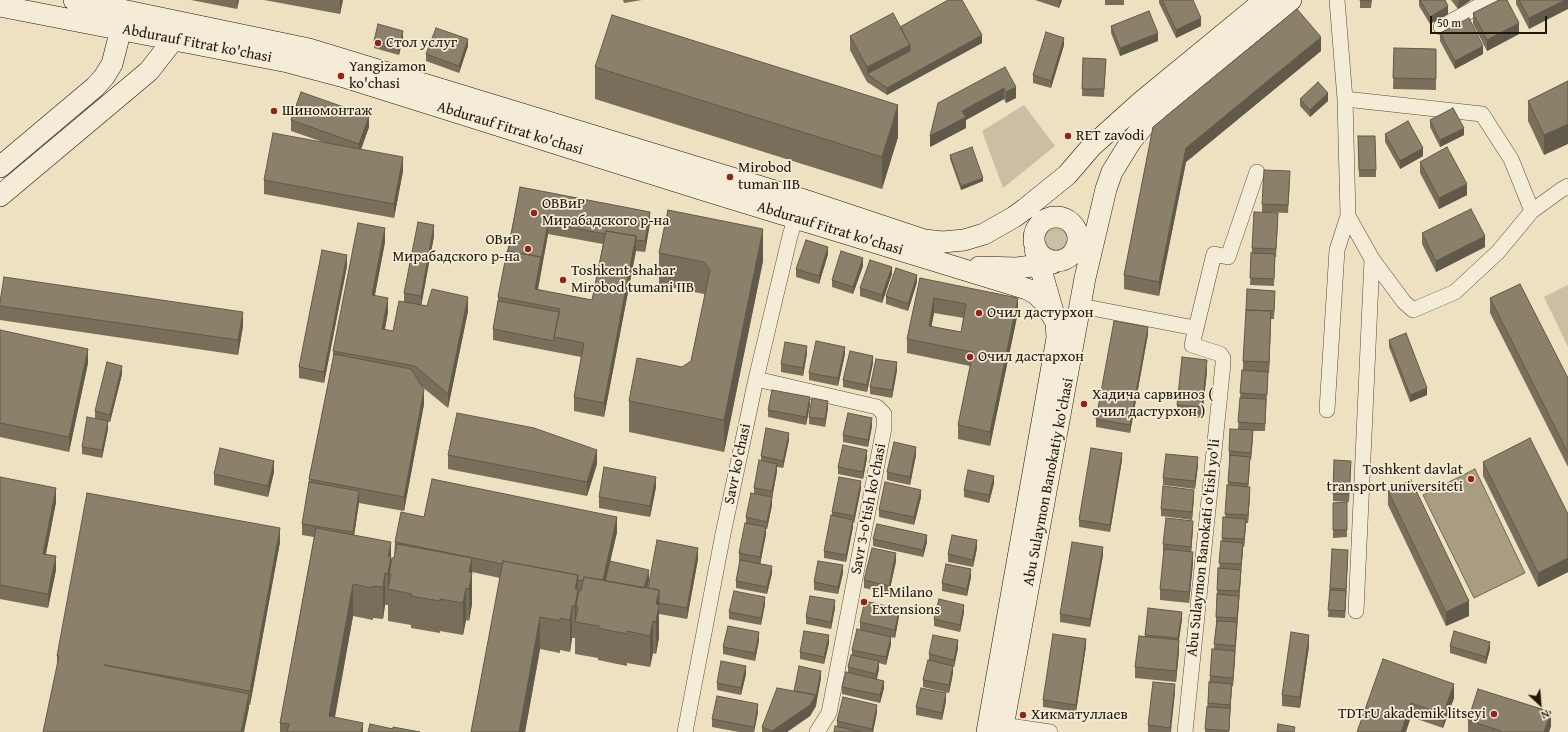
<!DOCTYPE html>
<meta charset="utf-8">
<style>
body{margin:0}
#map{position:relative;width:1568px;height:732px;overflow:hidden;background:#eee1c1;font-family:"Gentium Book Plus",serif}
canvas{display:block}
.north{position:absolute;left:1520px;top:684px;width:40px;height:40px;-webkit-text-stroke:3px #f4ecd7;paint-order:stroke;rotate:154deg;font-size:11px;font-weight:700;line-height:16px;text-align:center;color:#20160a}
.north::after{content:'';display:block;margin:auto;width:14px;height:18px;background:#20160a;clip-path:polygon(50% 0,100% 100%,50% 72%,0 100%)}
.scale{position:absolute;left:1430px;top:16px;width:117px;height:18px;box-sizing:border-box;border:2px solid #20160a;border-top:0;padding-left:5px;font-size:12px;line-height:14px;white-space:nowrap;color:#20160a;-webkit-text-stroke:3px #f4ecd7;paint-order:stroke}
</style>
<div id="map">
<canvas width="1568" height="732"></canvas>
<div class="north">N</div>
<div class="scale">50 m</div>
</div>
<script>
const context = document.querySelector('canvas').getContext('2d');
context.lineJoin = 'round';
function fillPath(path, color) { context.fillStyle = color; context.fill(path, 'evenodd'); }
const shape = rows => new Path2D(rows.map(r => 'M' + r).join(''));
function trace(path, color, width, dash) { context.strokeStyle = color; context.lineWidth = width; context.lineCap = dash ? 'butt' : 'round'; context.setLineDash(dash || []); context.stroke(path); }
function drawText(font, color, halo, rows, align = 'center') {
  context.font = font + ' "Gentium Book Plus",serif'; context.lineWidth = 3.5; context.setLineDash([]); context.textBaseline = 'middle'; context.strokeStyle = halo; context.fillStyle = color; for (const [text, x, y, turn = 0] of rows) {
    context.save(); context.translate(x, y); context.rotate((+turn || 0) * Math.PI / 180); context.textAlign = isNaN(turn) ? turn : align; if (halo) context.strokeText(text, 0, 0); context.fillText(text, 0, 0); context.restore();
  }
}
fillPath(shape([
 [1024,105,1055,146,1003,188,982,131],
 '1043 238a13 13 0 1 1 26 0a13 13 0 1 1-26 0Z',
 [1568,285,1568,347,1544,297]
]), '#cbbea2');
const water = shape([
 [1475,469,1525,573,1474,598,1423,495,1475,469]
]);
fillPath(water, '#a89c83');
trace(water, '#726653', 1);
const minor = shape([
 [1337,0,1345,99,1348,216,1372,259,1356,611],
 [1441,27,1490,0],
 [1345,99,1482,114,1511,159,1532,211],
 [1372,259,1404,302,1413,310,1455,292,1498,252,1532,211,1561,190,1568,186],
 [1081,306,1195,328],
 [756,379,877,407,884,414,884,428,829,713,817,732],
 [1327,410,1337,250,1348,216],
 [1003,725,1050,732],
 [685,732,723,534,756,379,790,236,798,209],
 [1185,732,1223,364,1223,358,1220,354,1192,345,1214,254,1228,257,1257,172]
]);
const secondary = shape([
 [74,0,309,49,801,199,924,240,943,242,964,240,984,234,1014,217,1025,209,1067,175,1092,146,1142,101,1265,0],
 [0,6,288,62,341,76,710,192,1027,289,1036,294,1044,302,1056,322],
 [0,167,95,87,104,77,112,64,121,29,134,24],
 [0,196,149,71,174,39],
 '1034 239a22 22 0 1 1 44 0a22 22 0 1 1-44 0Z',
 [979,267,1017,268,1053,263],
 [987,732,1057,338,1056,322,1035,249],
 [1002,732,1085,278,1106,189,1112,172,1131,141,1158,109,1291,0]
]);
trace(minor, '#544938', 16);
trace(secondary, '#20160a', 22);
trace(minor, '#f4ecd7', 15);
trace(secondary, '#f4ecd7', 21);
fillPath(shape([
 [191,0,239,0,237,9],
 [264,0,343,0,340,14],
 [623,0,642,0,624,3],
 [1035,0,1062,0,1059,8],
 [1105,0,1124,0,1124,5,1105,5],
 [1159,0,1193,0,1201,26,1176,38,1159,3],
 [1360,0,1372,0,1371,8,1360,8],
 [1419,0,1445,0,1448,14,1430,24,1419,6],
 [1451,0,1471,0,1458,9],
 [1516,0,1568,0,1529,29,1516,4],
 [1473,13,1519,34,1487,51,1473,24],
 [1111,26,1158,41,1120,56,1111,33],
 [900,27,982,43,887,95,867,82,850,50,850,36],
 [1440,33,1483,54,1455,69,1440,41],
 [403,38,399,55,374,48,374,41],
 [1064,45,1051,88,1033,83,1033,75],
 [468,46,459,73,426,61,426,54],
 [1394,48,1436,60,1436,90,1393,89],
 [1321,51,1186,162,1159,296,1124,289,1124,275,1153,127],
 [1083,58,1106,59,1104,97,1082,96],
 [595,67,898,137,882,189,595,99],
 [1005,67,1016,98,1006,103,1004,99,966,120,966,128,930,147],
 [1568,81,1544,155,1528,121,1528,101],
 [1300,99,1328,101,1310,117,1300,106],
 [291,120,369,127,361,149,403,171,394,218,264,194,264,180,323,142,291,131],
 [1430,120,1464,135,1440,147,1430,127],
 [1385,134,1423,156,1400,169,1385,142],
 [1358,136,1376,170,1376,177,1359,177],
 [950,155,983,181,961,190,950,159],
 [1420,162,1467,195,1439,209,1420,173],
 [1290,179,1288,213,1262,212,1262,204],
 [520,187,650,223,645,252,636,251,604,417,574,411,574,397,581,357,493,340,493,329,498,301,498,297],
 [548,234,603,244,592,300,538,290],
 [1278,220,1276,257,1275,257,1274,286,1250,285,1252,248],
 [1422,233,1485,247,1436,272,1422,244],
 [434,236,421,305,468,311,448,408,421,386,424,404,404,511,359,503,354,535,391,562,394,558,395,542,424,517,617,532,610,561,649,581,647,588,648,588,698,559,687,619,659,614,659,637,656,654,653,653,650,667,627,663,627,666,598,660,598,658,575,654,575,634,575,638,572,638,570,652,560,650,560,653,540,649,525,732,471,732,500,578,472,572,472,604,469,621,466,620,463,635,440,631,440,633,411,628,411,625,388,621,388,602,388,605,385,605,383,619,373,618,373,620,353,616,335,717,363,732,280,732,280,723,314,537,302,535,302,524,309,482,309,479,333,359,333,351,385,242,375,295,388,312,385,329,393,331,404,302,404,293],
 [659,253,763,261,724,452,629,432,629,401,691,361,705,295,704,294,659,285],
 [828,254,819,284,796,277,796,269],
 [347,266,324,383,299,378,299,367],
 [863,266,853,294,832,287,832,280],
 [892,274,882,303,860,296,860,288],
 [920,278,1018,312,990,446,958,439,958,425,970,366,907,353,907,339],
 [934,313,964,318,961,332,931,327],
 [917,282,908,311,886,304,886,296],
 [1275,298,1274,319,1271,319,1269,373,1268,373,1265,431,1253,431,1251,460,1250,460,1248,487,1250,494,1248,523,1246,523,1244,547,1243,547,1233,686,1232,686,1229,732,1205,732,1210,676,1214,649,1216,624,1216,617,1217,597,1217,590,1222,538,1225,518,1228,485,1230,458,1229,458,1229,451,1238,429,1242,370,1243,370,1243,361],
 [1490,298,1568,378,1568,467,1490,313],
 [0,302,243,326,238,355,0,320],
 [0,330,88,363,69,452,0,437],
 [1148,334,1130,433,1096,427,1096,419],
 [1389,340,1427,395,1410,402,1389,347],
 [807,353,803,376,781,372,781,364],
 [845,354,838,386,809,380,809,373],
 [873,363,867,392,843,387,843,380],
 [897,370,892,398,870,394,870,387],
 [1207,371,1202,418,1177,416,1177,405],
 [122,374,110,422,108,422,108,429,102,458,82,454,82,447,101,420,95,418,95,411],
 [810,405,806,425,768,417,768,410],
 [828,408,825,427,809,424,809,417],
 [872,426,868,447,843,442,843,435],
 [789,440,783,468,777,467,777,471,772,497,772,505,767,529,766,529,766,534,760,564,772,573,767,594,736,588,736,581,740,561,739,561,739,553,746,523,746,517,754,494,754,488,761,460,761,456],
 [448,455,597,464,587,496,448,469],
 [916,455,910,485,887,480,887,472],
 [867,458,863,479,838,474,838,467],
 [1122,460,1110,532,1079,527,1079,520],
 [1483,462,1568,514,1568,572,1538,587,1483,476],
 [1198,465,1195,489,1163,485,1163,478],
 [1351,469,1349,502,1333,501,1333,494],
 [274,472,268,497,214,485,214,474],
 [0,477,56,502,46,554,56,570,48,608,0,599],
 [994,483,989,503,964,497,964,490],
 [656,487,650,517,599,508,599,497],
 [861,488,854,523,853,523,853,527,846,562,824,558,824,551,832,516,832,512],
 [1388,491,1469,616,1446,626,1388,505],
 [921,497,914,525,879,517,879,510],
 [1194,497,1192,520,1161,516,1161,509],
 [1347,502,1347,537,1333,538,1333,503],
 [1193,528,1191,552,1193,563,1189,603,1160,600,1160,589,1164,552,1163,552,1163,544],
 [873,539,927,542,923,557,873,546],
 [280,542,250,705,249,705,249,708,57,664,57,656],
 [977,548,973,567,948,562,948,554],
 [1332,549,1348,557,1345,618,1328,617],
 [1103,555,1090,627,1060,622,1060,614],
 [896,561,889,593,864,588,864,580],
 [843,573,838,594,814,590,814,582],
 [971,577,967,596,942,591,942,583],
 [765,604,761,625,729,619,729,612],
 [835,608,831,629,806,624,806,617],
 [1148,608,1182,619,1179,640,1179,651,1176,682,1135,678,1135,667,1145,636],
 [964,612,960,632,934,626,934,619],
 [899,616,895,638,891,637,891,644,886,665,879,663,879,669,877,679,884,688,880,703,842,694,842,687,848,673,848,667,852,655,852,650,860,630,860,622],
 [759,640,755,661,723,654,723,647],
 [829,643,824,664,800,659,800,652],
 [1086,646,1076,712,1043,707,1043,700],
 [1309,646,1300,708,1282,706,1282,695],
 [1450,646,1490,649,1486,664,1450,653],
 [958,648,954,667,953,667,953,673,949,693,923,687,923,680,929,660,929,654],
 [1383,659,1454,698,1443,728,1411,717],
 [746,674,741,695,717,690,717,683],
 [821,678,816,706,810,716,787,732,762,732,762,727,794,691],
 [1175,692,1171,732,1148,732,1148,725],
 [946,701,942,720,916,715,916,707],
 [758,712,754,732,739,732,712,727,712,719],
 [877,712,873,732,834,732,837,727,837,721],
 [1468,720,1551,726,1549,732,1468,732]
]), '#786e5a');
fillPath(shape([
 [237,0,239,0,237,9],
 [340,0,343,0,340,14],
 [1060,0,1062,0,1059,8,1059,1],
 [1460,0,1471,0,1458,9,1458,2],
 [1565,0,1568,0,1568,9,1529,29,1529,18],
 [1448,6,1448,14,1430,24,1430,17],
 [1201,18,1201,26,1176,38,1176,30],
 [1519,23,1519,34,1487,51,1487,40],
 [403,31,403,38,399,55,399,47],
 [1158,33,1158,41,1120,56,1120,48],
 [982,35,982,43,887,95,887,88],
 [1321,37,1321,51,1186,162,1159,296,1159,282,1186,148],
 [1064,38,1064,45,1051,88,1051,81],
 [468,39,468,46,459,73,459,66],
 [910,45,910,59,867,74,867,67],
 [1483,46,1483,54,1455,69,1455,61],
 [1016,87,1016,98,1006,103,1006,92],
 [1004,88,1004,99,966,120,966,128,930,147,930,136,962,111],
 [1328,93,1328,101,1310,117,1310,110],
 [898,105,898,137,882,189,882,157],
 [369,116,369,127,359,155,359,144],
 [1568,124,1568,144,1544,155,1544,135],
 [1464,128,1464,135,1440,147,1440,140],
 [1423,148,1423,156,1400,169,1400,161],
 [403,157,403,171,394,218,394,204],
 [983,178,983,181,961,190,961,186],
 [1467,184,1467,195,1439,209,1439,198],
 [650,212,650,223,645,252,645,241],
 [548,223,548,234,535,303,535,289],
 [434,225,434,236,421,307,421,296],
 [385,228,385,242,372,309,372,295],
 [763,229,763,261,724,452,724,420],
 [636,236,636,250,604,417,604,403],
 [1485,236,1485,247,1436,272,1436,261],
 [828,247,828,254,819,284,819,276],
 [347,255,347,266,324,383,324,372],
 [863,258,863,266,853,294,853,287],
 [892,267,892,274,882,303,882,295],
 [917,275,917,282,908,311,908,304],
 [468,297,468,311,448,408,448,394],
 [388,298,388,312,382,343,382,329],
 [934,298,934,313,929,340,929,326],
 [1018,298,1018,312,990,446,990,432],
 [1271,311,1271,322,1269,373,1269,362],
 [243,312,243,326,238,355,238,340],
 [1148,327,1148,334,1130,433,1130,425],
 [807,346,807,353,803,376,803,368],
 [845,347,845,354,838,386,838,378],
 [88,349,88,363,69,452,69,437],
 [873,356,873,363,867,392,867,385],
 [1207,360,1207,371,1202,418,1202,407],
 [897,362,897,370,892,398,892,390],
 [122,366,122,374,110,422,110,415],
 [1427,388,1427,395,1410,402,1410,395],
 [424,390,424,404,404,511,404,497],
 [810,397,810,405,806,425,806,417],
 [828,401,828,408,825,427,825,419],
 [872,418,872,426,868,447,868,440],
 [108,421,108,429,102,458,102,450],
 [1253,430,1253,438,1251,460,1251,453],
 [789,433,789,440,783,468,783,461],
 [916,447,916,455,910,485,910,477],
 [597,450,597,464,587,496,587,482],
 [867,450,867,458,863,479,863,472],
 [1122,453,1122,460,1110,532,1110,525],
 [1198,457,1198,465,1195,489,1195,481],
 [1250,457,1250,464,1248,491,1248,484],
 [274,461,274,472,268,497,268,486],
 [777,464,777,471,772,499,772,491],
 [994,476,994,483,989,503,989,495],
 [656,477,656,487,650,517,650,506],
 [861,481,861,488,854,523,854,516],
 [1250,487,1250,494,1248,523,1248,515],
 [56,488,56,502,43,568,43,554],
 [921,490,921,497,914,525,914,517],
 [1194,490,1194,497,1192,520,1192,512],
 [359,491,359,502,353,543,353,532],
 [772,497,772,505,767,529,767,522],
 [617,517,617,532,604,589,602,585],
 [1246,519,1246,527,1244,547,1244,539],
 [853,520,853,527,846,562,846,555],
 [1193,521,1193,528,1191,555,1191,547],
 [766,527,766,534,760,565,760,557],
 [280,528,280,542,250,705,250,691],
 [927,535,927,542,923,557,923,550],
 [977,540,977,548,973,567,973,560],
 [391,542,391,574,389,574,389,590,388,589,388,605,388,556],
 [1243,543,1243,551,1241,572,1241,564],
 [1103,547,1103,555,1090,627,1090,619],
 [698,548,698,559,687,619,687,608],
 [1348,550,1346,599,1345,618,1345,611],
 [1193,552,1193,563,1189,603,1189,592],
 [896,553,896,561,889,593,889,586],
 [56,556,56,570,48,608,48,594],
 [472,558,472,604,469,621,469,572],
 [1568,558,1568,572,1538,587,1538,573],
 [843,565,843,573,838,594,838,587],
 [772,566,772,573,767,594,767,587],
 [971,569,971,577,967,596,967,589],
 [649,570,649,581,642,609,642,598],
 [1241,570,1241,577,1237,626,1237,618],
 [385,573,385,605,383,619,383,587],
 [578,575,578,607,576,606,576,622,575,622,575,638,575,589],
 [353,584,353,616,332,732,329,716],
 [466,588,466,620,463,635,463,603],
 [659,590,659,637,656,654,656,604],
 [765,597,765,604,761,625,761,618],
 [835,600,835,608,831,629,831,622],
 [1469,601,1469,616,1446,626,1446,612],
 [964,605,964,612,960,632,960,625],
 [572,606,572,638,570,652,570,620],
 [899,609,899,616,895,638,895,630],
 [1182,612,1182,619,1178,646,1178,638],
 [540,617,540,649,525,732,519,732],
 [653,621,653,653,650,667,650,636],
 [1237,622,1237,630,1235,653,1235,646],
 [759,632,759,640,755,661,755,653],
 [829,635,829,643,824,664,824,657],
 [1309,635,1309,646,1300,708,1300,697],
 [891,637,891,644,886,665,886,657],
 [1086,639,1086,646,1076,712,1076,705],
 [958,640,958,648,954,667,954,660],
 [1179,640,1179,651,1176,682,1176,671],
 [1490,642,1490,649,1486,664,1486,657],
 [1235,651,1235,658,1233,686,1233,678],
 [879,661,879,669,876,681,876,674],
 [746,666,746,674,741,695,741,688],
 [953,666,953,673,949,693,949,685],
 [821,671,821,678,816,704,816,697],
 [884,681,884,688,880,703,880,695],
 [1175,684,1175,692,1170,732,1170,728],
 [1232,684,1229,732,1230,705],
 [1454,684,1454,698,1443,728,1443,714],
 [946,693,946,701,942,720,942,713],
 [249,694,249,708,244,732,241,732],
 [816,695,816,706,810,716,787,732,772,732,772,731],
 [1411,703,1411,717,1406,732,1401,732],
 [758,704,758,712,754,732,754,727],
 [877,705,877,712,873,732,872,732,872,729],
 [1551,712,1551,726,1549,732,1544,732],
 [363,723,363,732,361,732]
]), '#615a4a');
const building = shape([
 [948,0,962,0,982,35,887,88,867,74,910,51,910,45,900,27,948,0],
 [1162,0,1193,0,1201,18,1176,30,1162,0],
 [1360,0,1371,0,1371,1,1360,0],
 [1420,0,1445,0,1448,6,1430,17,1420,0],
 [1499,0,1507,0,1519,23,1487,40,1473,13,1499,0],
 [1519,0,1565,0,1529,18,1519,0],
 [1297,9,1321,37,1186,148,1159,282,1124,275,1153,127,1297,9],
 [1149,11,1158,33,1120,48,1111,26,1149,11],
 [893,13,910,45,867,67,850,36,893,13],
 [612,15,898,105,882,157,595,67,612,15],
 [1469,18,1483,46,1455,61,1440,33,1469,18],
 [378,24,403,31,399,47,374,41,378,24],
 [436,28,468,39,459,66,426,54,436,28],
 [1046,32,1064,38,1051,81,1033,75,1046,32],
 [1394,48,1436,49,1436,79,1393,78,1394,48],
 [1083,58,1106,59,1104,89,1082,89,1083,58],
 [1005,67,1016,87,1006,92,1004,88,962,111,966,117,930,136,938,103,1005,67],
 [1568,81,1568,124,1544,135,1528,101,1568,81],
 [1318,82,1328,93,1310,110,1300,99,1318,82],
 [301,92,369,116,359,144,291,120,301,92],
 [1453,108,1464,128,1440,140,1430,120,1453,108],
 [1408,121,1423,148,1400,161,1385,134,1408,121],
 [273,133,403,157,394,204,264,180,273,133],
 [1358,136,1375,136,1376,170,1359,170,1358,136],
 [972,147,983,178,961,186,950,155,972,147],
 [1447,147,1467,184,1439,198,1420,162,1447,147],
 [1264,170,1290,171,1288,205,1262,204,1264,170],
 [520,187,650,212,645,241,636,240,636,236,606,231,605,234,548,223,541,260,541,257,508,251,520,187],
 [1471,209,1485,236,1436,261,1422,233,1471,209],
 [668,210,763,229,724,420,629,401,637,358,682,367,691,361,710,270,704,262,659,253,668,210],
 [1254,212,1278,213,1276,249,1252,248,1254,212],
 [418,222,434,225,421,296,404,293,418,222],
 [358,223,385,228,372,295,388,298,382,329,393,331,399,301,427,306,432,289,468,297,448,394,415,366,333,351,358,223],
 [606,231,636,236,604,403,574,397,584,343,554,337,560,309,498,297,507,251,541,257,535,289,592,300,606,231],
 [806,240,828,247,819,276,796,269,806,240],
 [322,250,347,255,324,372,299,367,322,250],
 [841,251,863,258,853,287,832,280,841,251],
 [1251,253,1275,254,1274,279,1250,278,1251,253],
 [870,260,892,267,882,295,860,288,870,260],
 [896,268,917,275,908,304,886,296,896,268],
 [4,277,243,312,238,340,0,306,0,302,4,277],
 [920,278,1018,298,990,432,958,425,973,352,907,339,920,278],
 [934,298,966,304,961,332,929,326,934,298],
 [1520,284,1568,378,1568,453,1490,298,1520,284],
 [1247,289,1275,291,1274,311,1246,310,1247,289],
 [498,301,559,312,554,337,554,341,493,329,498,301],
 [1246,310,1271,311,1269,362,1243,361,1246,310],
 [1114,321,1148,327,1130,425,1096,419,1114,321],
 [0,330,88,349,69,437,0,423,0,330],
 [1406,333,1427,388,1410,395,1389,340,1406,333],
 [816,341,845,347,838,378,809,373,816,341],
 [785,342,807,346,803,368,781,364,785,342],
 [850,351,873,356,867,385,843,380,850,351],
 [334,354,411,369,424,390,404,497,309,479,334,354],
 [1182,357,1207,360,1202,407,1177,405,1182,357],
 [876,359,897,362,892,390,870,387,876,359],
 [107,362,122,366,110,415,95,411,107,362],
 [1242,370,1268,372,1267,395,1240,393,1242,370],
 [772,390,810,397,806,417,768,410,772,390],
 [812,398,828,401,825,419,809,417,812,398],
 [1240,398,1266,399,1265,424,1238,422,1240,398],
 [457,413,534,428,597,450,587,482,448,455,457,413],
 [848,413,872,418,868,440,843,435,848,413],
 [87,417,108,421,102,450,82,447,87,417],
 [766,428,789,433,783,461,761,456,766,428],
 [1230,429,1253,430,1251,453,1229,451,1230,429],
 [1530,438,1568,514,1568,558,1538,573,1483,462,1530,438],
 [894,442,916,447,910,477,887,472,894,442],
 [843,445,867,450,863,472,838,467,843,445],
 [220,448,274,461,268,486,214,474,220,448],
 [1091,448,1122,453,1110,525,1079,520,1091,448],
 [1166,454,1198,457,1195,481,1163,478,1166,454],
 [1230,455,1250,457,1248,484,1228,482,1230,455],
 [759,460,777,464,772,491,754,488,759,460],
 [1334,460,1351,461,1349,494,1333,494,1334,460],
 [604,467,656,477,650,506,599,497,604,467],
 [968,470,994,476,989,495,964,490,968,470],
 [0,477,56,488,43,554,56,556,48,594,0,585,0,477],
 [839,477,861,481,854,516,832,512,839,477],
 [432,479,617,517,603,580,584,577,583,581,578,580,578,575,503,561,503,564,395,542,401,512,424,517,432,479],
 [1411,480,1469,601,1446,612,1388,491,1411,480],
 [309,482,359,491,353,532,302,524,309,482],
 [885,482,921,490,914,517,879,510,885,482],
 [1227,485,1250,487,1248,515,1225,514,1227,485],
 [1163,486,1194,490,1192,512,1161,509,1163,486],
 [87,493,280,528,250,691,104,665,249,694,241,732,43,732,59,656,57,656,87,493],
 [751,493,772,497,767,522,746,517,751,493],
 [1347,502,1347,530,1333,530,1333,503,1347,502],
 [831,515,853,520,846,555,824,551,831,515],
 [1223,517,1246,519,1244,539,1222,538,1223,517],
 [1166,518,1193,521,1191,547,1163,544,1166,518],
 [745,523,766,527,760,557,739,553,745,523],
 [877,524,927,535,923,550,873,539,877,524],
 [316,528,391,542,388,556,391,557,388,573,385,573,383,587,373,586,373,588,353,584,329,716,363,723,361,732,287,732,289,724,280,723,316,528],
 [952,535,977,540,973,560,948,554,952,535],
 [657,540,698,548,687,608,659,603,659,590,648,588,657,540],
 [1221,541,1243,543,1241,564,1219,563,1221,541],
 [1072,542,1103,547,1090,619,1060,614,1072,542],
 [397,544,472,558,469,572,472,573,469,589,466,588,463,603,440,599,440,601,411,596,412,594,388,589,391,574,389,574,392,558,394,558,397,544],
 [872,548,896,553,889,586,864,580,872,548],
 [1164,549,1193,552,1189,592,1160,589,1164,549],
 [1332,549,1348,550,1346,589,1330,588,1332,549],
 [740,560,772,566,767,587,736,581,740,560],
 [503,561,578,575,575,589,578,589,575,606,572,606,570,620,560,618,560,621,540,617,519,732,471,732,503,561],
 [610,561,649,570,644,588,605,581,610,561],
 [818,561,843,565,838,587,814,582,818,561],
 [946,564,971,569,967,589,942,583,946,564],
 [1218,568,1241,570,1239,591,1217,590,1218,568],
 [584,577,659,590,656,604,659,605,656,622,653,621,650,636,627,631,627,634,598,628,599,626,575,622,578,607,576,606,579,590,581,591,584,577],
 [1330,590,1346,591,1345,611,1328,610,1330,590],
 [734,591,765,597,761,618,729,612,734,591],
 [1217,594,1239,596,1237,618,1216,617,1217,594],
 [810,596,835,600,831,622,806,617,810,596],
 [939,599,964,605,960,625,934,619,939,599],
 [865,601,899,609,895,630,860,622,865,601],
 [1148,608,1182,612,1178,638,1145,635,1148,608],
 [1217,621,1237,622,1235,646,1214,644,1217,621],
 [728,626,759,632,755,653,723,647,728,626],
 [857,629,891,637,886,657,852,650,857,629],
 [804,631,829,635,824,657,800,652,804,631],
 [1454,631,1490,642,1486,657,1450,646,1454,631],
 [1291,632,1309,635,1300,697,1282,695,1291,632],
 [1053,634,1086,639,1076,705,1043,700,1053,634],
 [933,635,958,640,954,660,929,654,933,635],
 [1139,636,1179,640,1176,671,1135,667,1139,636],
 [1212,649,1235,651,1233,678,1210,676,1212,649],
 [851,655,879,661,876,674,848,667,851,655],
 [1383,659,1454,684,1443,714,1411,703,1401,732,1357,732,1383,659],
 [928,660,953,666,949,685,923,680,928,660],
 [721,661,746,666,741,688,717,683,721,661],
 [799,666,821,671,816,697,816,695,794,691,799,666],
 [846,672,884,681,880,695,842,687,846,672],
 [1153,682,1175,684,1170,728,1148,725,1153,682],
 [1209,682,1232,684,1230,705,1208,703,1209,682],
 [777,688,816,695,810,705,772,731,762,727,777,688],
 [921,688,946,693,942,713,916,707,921,688],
 [1478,689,1551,712,1544,732,1500,732,1501,731,1468,720,1478,689],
 [717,696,758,704,754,727,712,719,717,696],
 [843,697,877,705,872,729,837,721,843,697],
 [1207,707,1230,708,1229,731,1205,729,1207,707],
 [370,724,393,729,393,727,420,732,368,732,370,724],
 [1278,724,1295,727,1294,732,1277,732,1278,724],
 [835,726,861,732,834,732,835,726]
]);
fillPath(building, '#8b8069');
trace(building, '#615a4a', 1);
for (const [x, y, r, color] of [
 [378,43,4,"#8f2418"],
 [341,76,4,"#8f2418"],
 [274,111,4,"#8f2418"],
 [1068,136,4,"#8f2418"],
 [730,177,4,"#8f2418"],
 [534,213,4,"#8f2418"],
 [528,249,4,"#8f2418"],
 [563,280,4,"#8f2418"],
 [979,313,4,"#8f2418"],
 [970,357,4,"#8f2418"],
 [1084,404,4,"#8f2418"],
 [1471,479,4,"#8f2418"],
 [864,602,4,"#8f2418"],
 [1494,714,4,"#8f2418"],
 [1023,715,4,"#8f2418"]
]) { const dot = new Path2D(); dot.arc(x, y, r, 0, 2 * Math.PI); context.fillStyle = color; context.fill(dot); trace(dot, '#f4ecd7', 1.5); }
drawText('15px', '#20160a', '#f4ecd7', [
 ["Стол услуг",386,43],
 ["Yangizamon",349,67],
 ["ko'chasi",349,84],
 ["Шиномонтаж",282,111],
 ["RET zavodi",1076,136],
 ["Mirobod",738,168],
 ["tuman IIB",738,185],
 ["ОВВиР",542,204],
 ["Мирабадского р-на",542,221],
 ["ОВиР",520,240,"right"],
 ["Мирабадского р-на",520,257,"right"],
 ["Toshkent shahar",571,271],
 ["Mirobod tumani IIB",571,288],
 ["Очил дастурхон",987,313],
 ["Очил дастархон",978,357],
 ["Хадича сарвиноз (",1092,395],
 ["очил дастурхон )",1092,412],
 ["Toshkent davlat",1463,470,"right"],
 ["transport universiteti",1463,487,"right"],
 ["El-Milano",872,593],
 ["Extensions",872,610],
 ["TDTrU akademik litseyi",1486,714,"right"],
 ["Хикматуллаев",1031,715]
], 'left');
drawText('15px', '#20160a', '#f4ecd7', [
 ["Abdurauf Fitrat ko'chasi",197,44,11],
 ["Abdurauf Fitrat ko'chasi",510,129,17],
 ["Abdurauf Fitrat ko'chasi",830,229,17],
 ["Savr ko'chasi",738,464,-78],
 ["Abu Sulaymon Banokatiy ko'chasi",1049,482,-79],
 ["Savr 3-o'tish ko'chasi",869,509,-79],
 ["Abu Sulaymon Banokati o'tish yo'li",1204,548,-84]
]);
</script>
